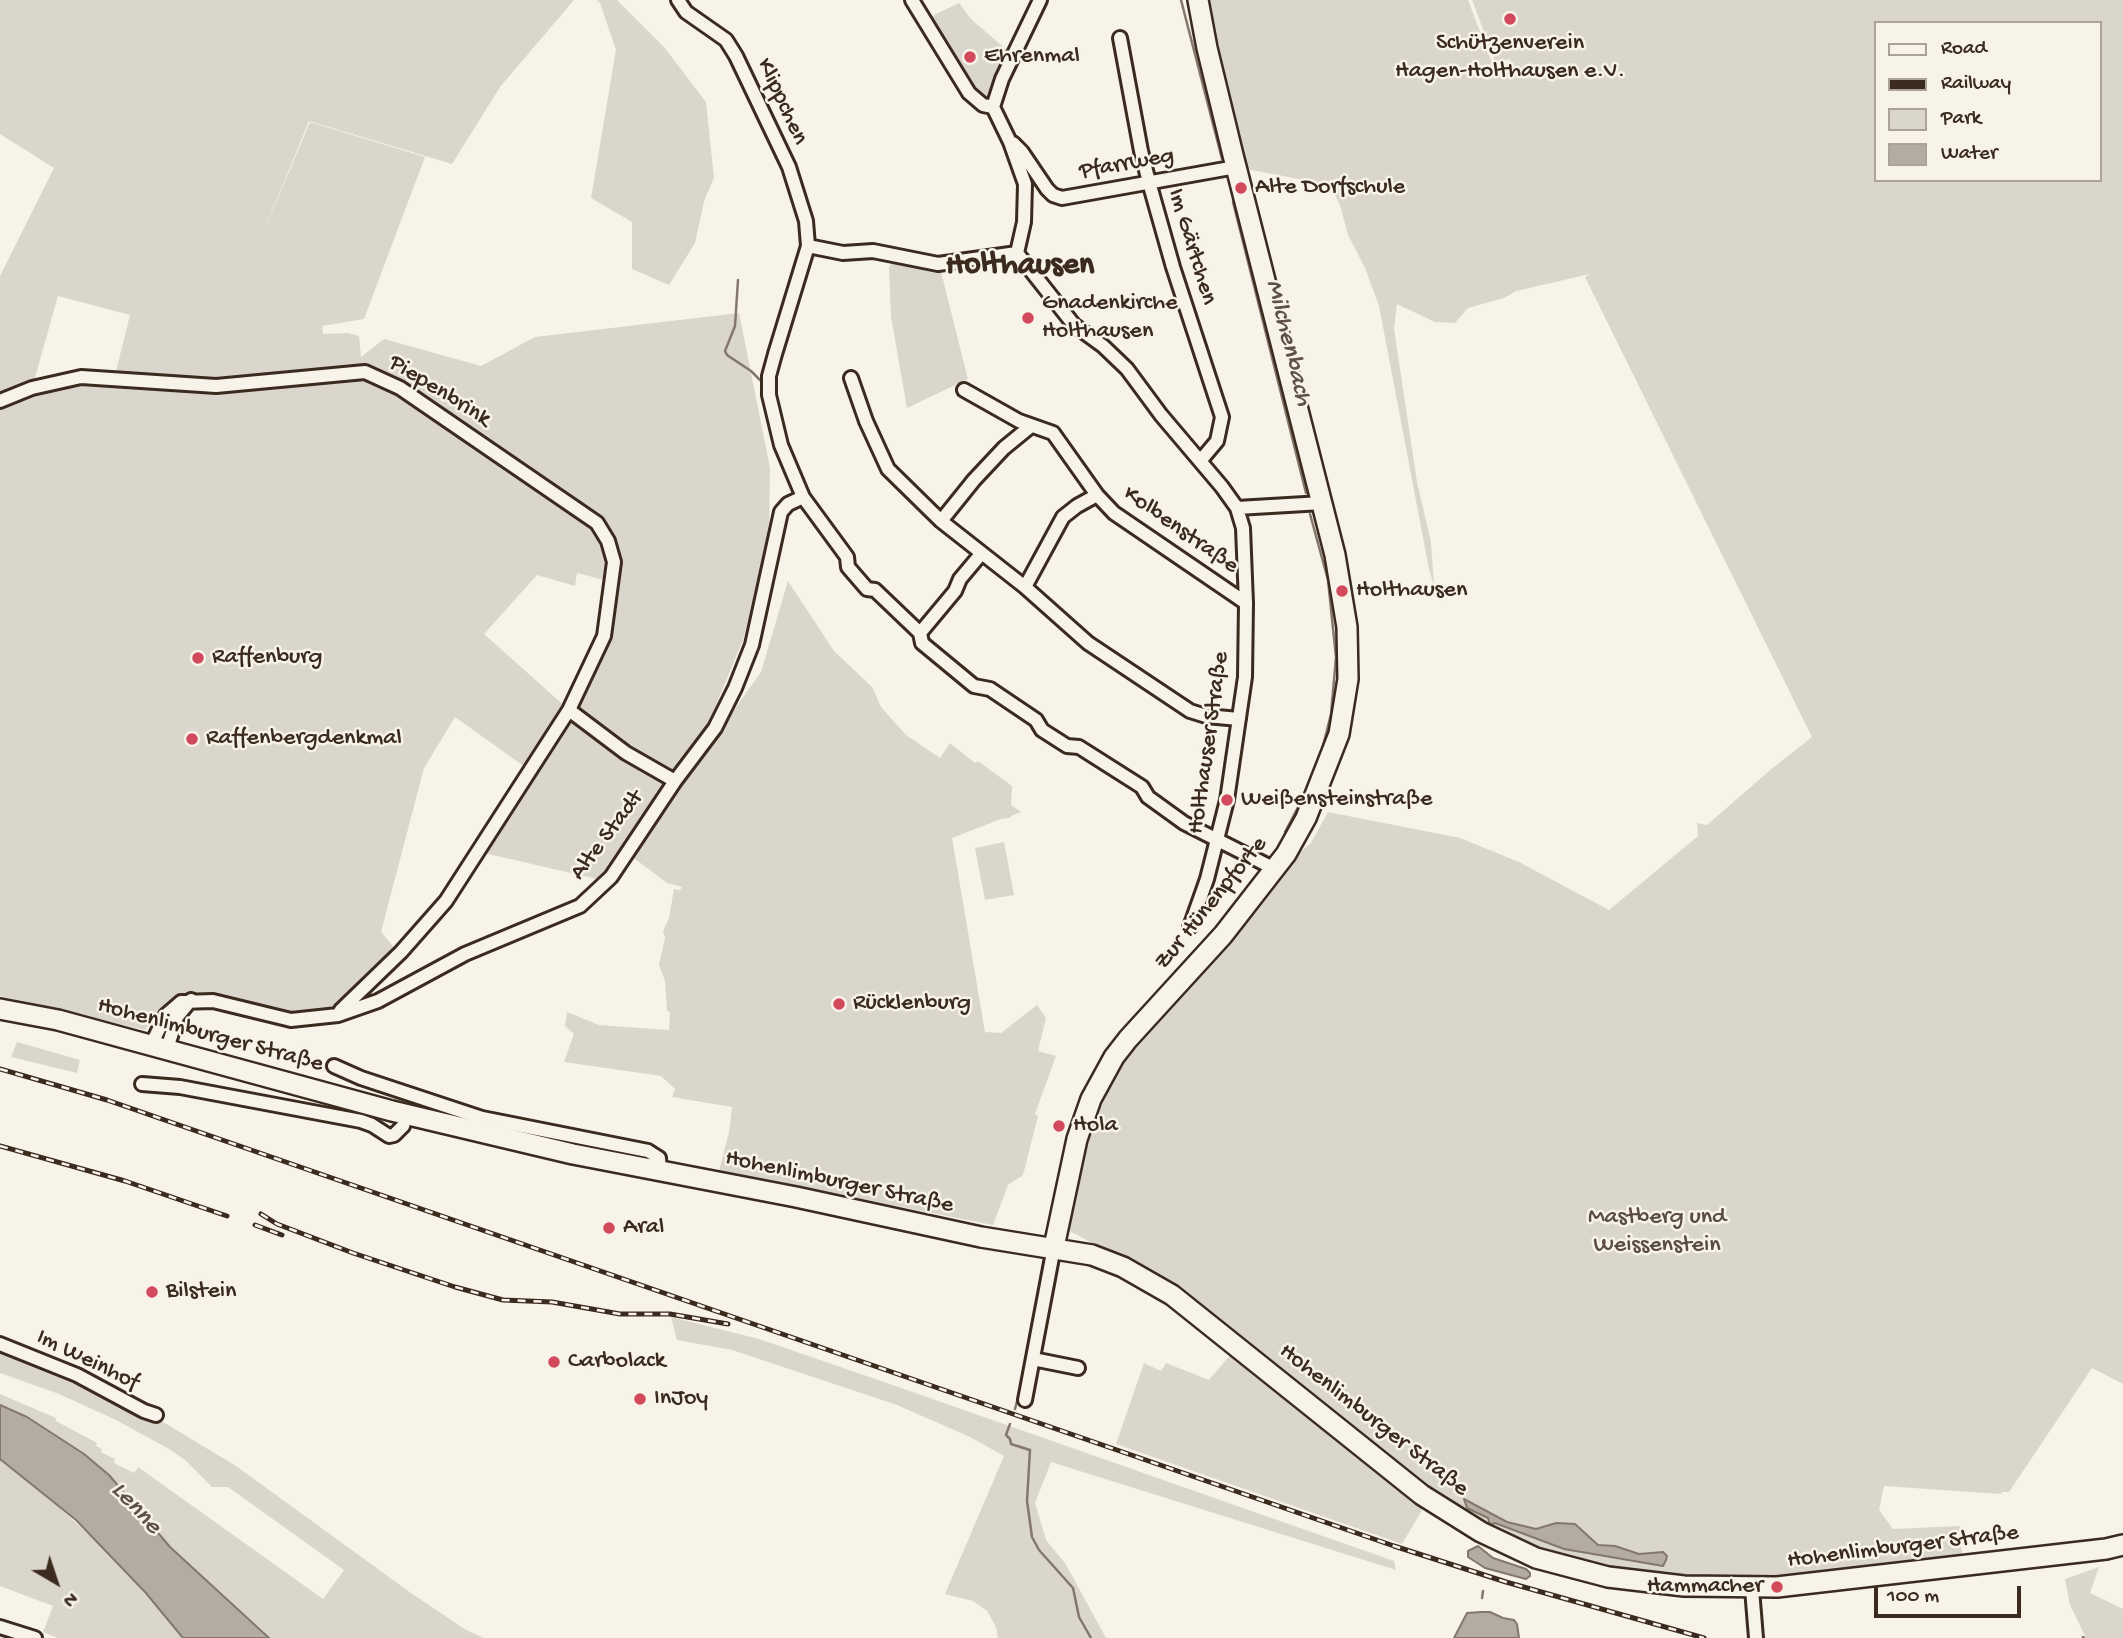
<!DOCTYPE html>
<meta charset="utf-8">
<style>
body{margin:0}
#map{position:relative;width:2123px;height:1638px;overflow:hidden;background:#f7f3e8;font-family:"Gochi Hand",sans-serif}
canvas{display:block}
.legend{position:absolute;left:1874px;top:21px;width:228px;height:161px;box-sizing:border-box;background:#f7f3e8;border:2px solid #aca397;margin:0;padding:9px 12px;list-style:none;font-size:21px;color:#3b2a1e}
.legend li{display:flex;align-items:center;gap:14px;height:35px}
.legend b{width:35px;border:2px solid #aca397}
.north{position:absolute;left:21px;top:1547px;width:70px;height:70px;-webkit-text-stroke:5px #f7f3e8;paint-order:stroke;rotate:141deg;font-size:19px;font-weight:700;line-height:28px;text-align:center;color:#3b2a1e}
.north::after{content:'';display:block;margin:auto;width:24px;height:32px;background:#3b2a1e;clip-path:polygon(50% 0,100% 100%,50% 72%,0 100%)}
.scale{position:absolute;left:1874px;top:1586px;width:147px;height:32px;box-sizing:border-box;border:4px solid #3b2a1e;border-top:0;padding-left:9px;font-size:21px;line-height:24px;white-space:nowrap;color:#3b2a1e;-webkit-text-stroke:5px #f7f3e8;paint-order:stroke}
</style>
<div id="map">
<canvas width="2123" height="1638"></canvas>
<ul class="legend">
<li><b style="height:9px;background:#f7f3e8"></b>Road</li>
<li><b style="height:9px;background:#3b2a1e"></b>Railway</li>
<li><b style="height:19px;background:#dbd6cb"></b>Park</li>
<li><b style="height:19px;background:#b4aca0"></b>Water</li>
</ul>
<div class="north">N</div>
<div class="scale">100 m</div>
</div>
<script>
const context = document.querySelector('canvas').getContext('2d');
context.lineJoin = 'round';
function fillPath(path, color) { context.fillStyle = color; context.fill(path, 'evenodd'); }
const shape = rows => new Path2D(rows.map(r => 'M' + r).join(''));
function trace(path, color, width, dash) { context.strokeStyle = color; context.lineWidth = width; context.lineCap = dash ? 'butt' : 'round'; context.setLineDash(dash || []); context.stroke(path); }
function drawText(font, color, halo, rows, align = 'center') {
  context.font = font + ' "Gochi Hand",sans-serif'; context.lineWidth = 5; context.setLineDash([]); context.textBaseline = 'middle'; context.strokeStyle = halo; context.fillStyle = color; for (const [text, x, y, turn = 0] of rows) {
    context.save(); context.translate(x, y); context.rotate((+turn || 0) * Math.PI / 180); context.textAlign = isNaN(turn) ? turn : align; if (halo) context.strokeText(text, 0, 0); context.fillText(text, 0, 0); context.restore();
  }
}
fillPath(shape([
 [0,0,574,0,500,87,452,164,309,121,258,245,310,122,425,157,364,319,322,326,323,334,348,333,359,336,361,357,384,339,481,366,535,337,739,313,770,468,769,537,743,640,708,724,601,880,480,852,532,772,455,717,424,768,381,932,398,952,340,1006,331,1010,302,1014,279,1013,187,992,166,1007,145,1030,0,996,0,276,54,168,0,134],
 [58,296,130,315,114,379,32,388],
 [577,573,612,582,604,636,568,709,484,634,537,575,575,586],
 [597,0,617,0,664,47,706,102,714,178,704,201,695,243,669,285,632,269,632,222,591,198,616,50,600,3],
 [1198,0,1468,0,1495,71,1513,69,1509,59,1496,64,1472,0,2123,0,2123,1384,2092,1368,2009,1492,2002,1492,2001,1494,1884,1486,1879,1510,1893,1529,1960,1526,1962,1556,1728,1581,1576,1562,1477,1522,1333,1418,1141,1269,1062,1227,1065,1209,1092,1124,1119,1067,1257,907,1296,856,1311,843,1328,812,1460,838,1519,862,1609,910,1698,836,1697,823,1707,825,1769,771,1812,737,1585,277,1590,274,1516,291,1504,298,1468,308,1455,323,1435,322,1397,304,1394,329,1417,482,1431,542,1434,586,1429,569,1379,306,1365,268,1348,235,1340,205,1330,185,1236,167],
 [1876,23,2100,23,2100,180,1876,180],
 [959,3,972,20,1008,51,988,98,977,97,928,18],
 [892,261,939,264,968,379,907,408,891,317,889,268],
 [788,581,834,651,872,687,881,707,906,735,940,758,950,743,975,763,978,761,1012,786,1011,805,1021,812,1011,816,1010,818,1001,819,952,838,985,1032,1001,1033,1037,1005,1046,1018,1038,1051,1056,1056,1035,1114,1038,1116,1023,1175,1008,1185,993,1225,719,1171,729,1132,732,1107,672,1097,675,1089,661,1076,564,1062,574,1034,565,1026,567,1012,599,1025,669,1030,670,1012,667,1011,665,981,659,965,665,938,663,931,669,918,674,889,680,890,682,887,667,883,631,856,761,672],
 [1004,842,1014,895,985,900,975,848],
 [17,1042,80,1060,77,1073,11,1057],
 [671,1317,759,1339,887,1383,1394,1561,1396,1570,1051,1462,1035,1503,1046,1540,1065,1563,1106,1638,998,1638,996,1627,987,1611,973,1601,945,1594,1004,1456,970,1437,897,1405,732,1350,677,1340],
 [1238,1346,1428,1500,1402,1544,1116,1444,1144,1363,1161,1371,1166,1363,1209,1380],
 [0,1349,62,1374,147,1420,163,1422,236,1466,411,1593,466,1630,484,1638,269,1638,170,1547,109,1475,84,1454,27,1417,0,1405,0,1394,56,1418,56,1421,97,1443,96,1446,102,1449,101,1452,115,1459,114,1463,134,1473,138,1467,323,1599,344,1570,228,1487,212,1487,185,1460,169,1449,116,1420,59,1394,0,1373],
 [0,1459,39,1489,114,1558,183,1638,58,1638,43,1632,53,1606,0,1586],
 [2099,1567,2090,1593,2123,1609,2123,1638,2086,1638,2070,1605,2065,1579]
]), '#dbd6cb');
const water = shape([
 [0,1405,27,1417,84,1454,109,1475,170,1547,269,1638,183,1638,145,1592,76,1520,0,1459,0,1405],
 [1464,1499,1507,1522,1536,1529,1556,1523,1575,1524,1598,1545,1615,1546,1639,1554,1663,1552,1667,1556,1666,1560,1663,1566,1564,1549,1495,1523,1490,1525,1488,1518,1467,1508,1464,1499],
 [1478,1546,1493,1558,1526,1569,1530,1573,1530,1576,1526,1579,1485,1568,1468,1557,1468,1551,1478,1546],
 [1481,1612,1490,1612,1503,1618,1514,1620,1517,1624,1519,1638,1454,1638,1467,1613,1481,1612]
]);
fillPath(water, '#b4aca0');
trace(water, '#84786c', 2);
trace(shape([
 [1181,0,1222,159],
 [1233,202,1306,493],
 [738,280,735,326,725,351,727,355,751,371,760,380],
 [1310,514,1328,580,1336,657,1331,714,1320,758],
 [1285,832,1307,790],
 [1028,1345,1037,1299],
 [1024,1367,1027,1352],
 [1015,1409,1023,1378],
 [1010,1424,1006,1435,1010,1439,1011,1444,1030,1450,1027,1501,1032,1537,1039,1550,1073,1588,1079,1617,1091,1638],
 [1482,1598,1483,1591],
 [2083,1637,2084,1638]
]), '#84786c', 2.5);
const street = shape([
 [678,0,686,12,726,40,736,56,789,167,806,221,808,246,775,354,769,376,769,395,781,445,803,497,847,557,848,567,867,589,875,590,920,633,922,643,974,686,990,689,1036,720,1042,730,1067,746,1079,747,1142,787,1148,797,1184,823,1275,869],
 [912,0,969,93,983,105,993,107],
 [1120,38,1141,151,1149,182,1173,267,1222,417,1217,441,1201,460],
 [993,107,1010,142,1025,184,1024,222,1017,253,1074,325,1103,346,1127,369,1161,415,1222,487,1237,508,1243,528,1246,603,1245,677,1227,800,1207,879,1190,927],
 [993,107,1002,79,1040,0],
 [1013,143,1022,152,1047,189,1053,195,1062,198,1236,167],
 [808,246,843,253,873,251,938,264,1017,253],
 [851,378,866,421,888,469,941,521,1025,587,1063,517,1077,506,1097,495],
 [964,390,1019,421,1053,433,1097,495,1114,513,1246,603],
 [0,401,32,388,81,377,216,386,365,372,400,388,597,523,608,541,614,562,604,636,569,710,626,753,675,781],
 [1237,508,1322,503],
 [941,521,974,480,1004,448,1031,426],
 [1025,587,1088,643,1190,711,1206,716,1239,719],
 [920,633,955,591,960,579,981,554],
 [338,1015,341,1010,401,952,446,901,569,710],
 [151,1045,166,1015,181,1002,213,1001,291,1020,338,1015,378,1001,465,954,580,906,611,877,675,781,715,728,735,688,752,645,781,512,788,504,803,497],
 [167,1049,177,1017,191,1000],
 [334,1066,361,1078,482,1118,648,1151,659,1158,660,1172],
 [142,1084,180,1087,361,1121,372,1125,389,1136,394,1135,403,1126,407,1114],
 [0,1344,77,1375,144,1411,156,1415],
 [1033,1359,1078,1368],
 [1025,1400,1054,1247],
 [1752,1589,1756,1638],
 [0,1627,35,1638]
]);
const primary = shape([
 [0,1009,58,1020,392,1111,573,1154,796,1197,981,1237,1092,1255,1123,1267,1172,1295,1422,1495,1481,1532,1536,1558,1608,1577,1684,1586,1777,1587,2106,1549,2123,1545],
 [1054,1247,1077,1139,1091,1099,1114,1057,1128,1039,1223,935,1286,854,1306,818,1339,734,1348,679,1347,627,1335,555,1233,155,1207,48,1198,0]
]);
trace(street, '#3b2a1e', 18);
trace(primary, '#3b2a1e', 24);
trace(street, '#f7f3e8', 12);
trace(primary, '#f7f3e8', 19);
const rail = shape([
 [0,1069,107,1100,205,1134,1394,1546,1506,1582,1704,1638],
 [0,1146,125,1181,227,1216],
 [261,1214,277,1224,353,1253,455,1287,503,1300,552,1302,620,1314,670,1314,728,1324],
 [255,1225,282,1235]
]);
trace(rail, '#3b2a1e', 5);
trace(rail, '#f7f3e8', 2.5, [8]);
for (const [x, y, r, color] of [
 [1510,19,7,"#d1495b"],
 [970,57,7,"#d1495b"],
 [1241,188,7,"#d1495b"],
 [1028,318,7,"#d1495b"],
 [1342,591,7,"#d1495b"],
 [198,658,7,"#d1495b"],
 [192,739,7,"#d1495b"],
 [1227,800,7,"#d1495b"],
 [839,1004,7,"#d1495b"],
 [1059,1126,7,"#d1495b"],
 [609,1228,7,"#d1495b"],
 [152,1292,7,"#d1495b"],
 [554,1362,7,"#d1495b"],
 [640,1399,7,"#d1495b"],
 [1777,1587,7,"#d1495b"]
]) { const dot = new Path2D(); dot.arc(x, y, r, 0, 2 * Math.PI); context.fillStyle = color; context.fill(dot); trace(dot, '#f7f3e8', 2.5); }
drawText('24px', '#3b2a1e', '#f7f3e8', [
 ["Schützenverein",1510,44,"center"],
 ["Hagen-Holthausen e.V.",1510,72,"center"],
 ["Ehrenmal",984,57],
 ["Alte Dorfschule",1255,188],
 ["Gnadenkirche",1042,304],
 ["Holthausen",1042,332],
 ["Holthausen",1356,591],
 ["Raffenburg",212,658],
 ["Raffenbergdenkmal",206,739],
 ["Weißensteinstraße",1241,800],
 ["Rücklenburg",853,1004],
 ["Hola",1073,1126],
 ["Aral",623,1228],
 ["Bilstein",166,1292],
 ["Carbolack",568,1362],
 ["InJoy",654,1399],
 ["Hammacher",1763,1587,"right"]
], 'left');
drawText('24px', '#3b2a1e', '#f7f3e8', [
 ["Klippchen",781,102,65],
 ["Pfarrweg",1127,165,-10],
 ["Im Gärtchen",1191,247,73],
 ["Piepenbrink",439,392,32],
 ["Kolbenstraße",1180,531,35],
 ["Holthauser Straße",1210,743,-82],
 ["Alte Stadt",608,836,-53],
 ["Zur Hünenpforte",1212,904,-51],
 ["Hohenlimburger Straße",210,1036,15],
 ["Hohenlimburger Straße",839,1183,12],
 ["Im Weinhof",87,1361,26],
 ["Hohenlimburger Straße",1373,1421,38],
 ["Hohenlimburger Straße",1903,1548,-7]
]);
drawText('24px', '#5b4c41', '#f7f3e8', [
 ["Mastberg und",1657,1218],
 ["Weissenstein",1657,1246]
]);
drawText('italic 26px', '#5f5145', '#f7f3e8', [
 ["Milchenbach",1287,343,76],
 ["Lenne",135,1509,47]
]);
drawText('bold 32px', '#3b2a1e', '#f7f3e8', [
 ["Holthausen",1020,267]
]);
</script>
